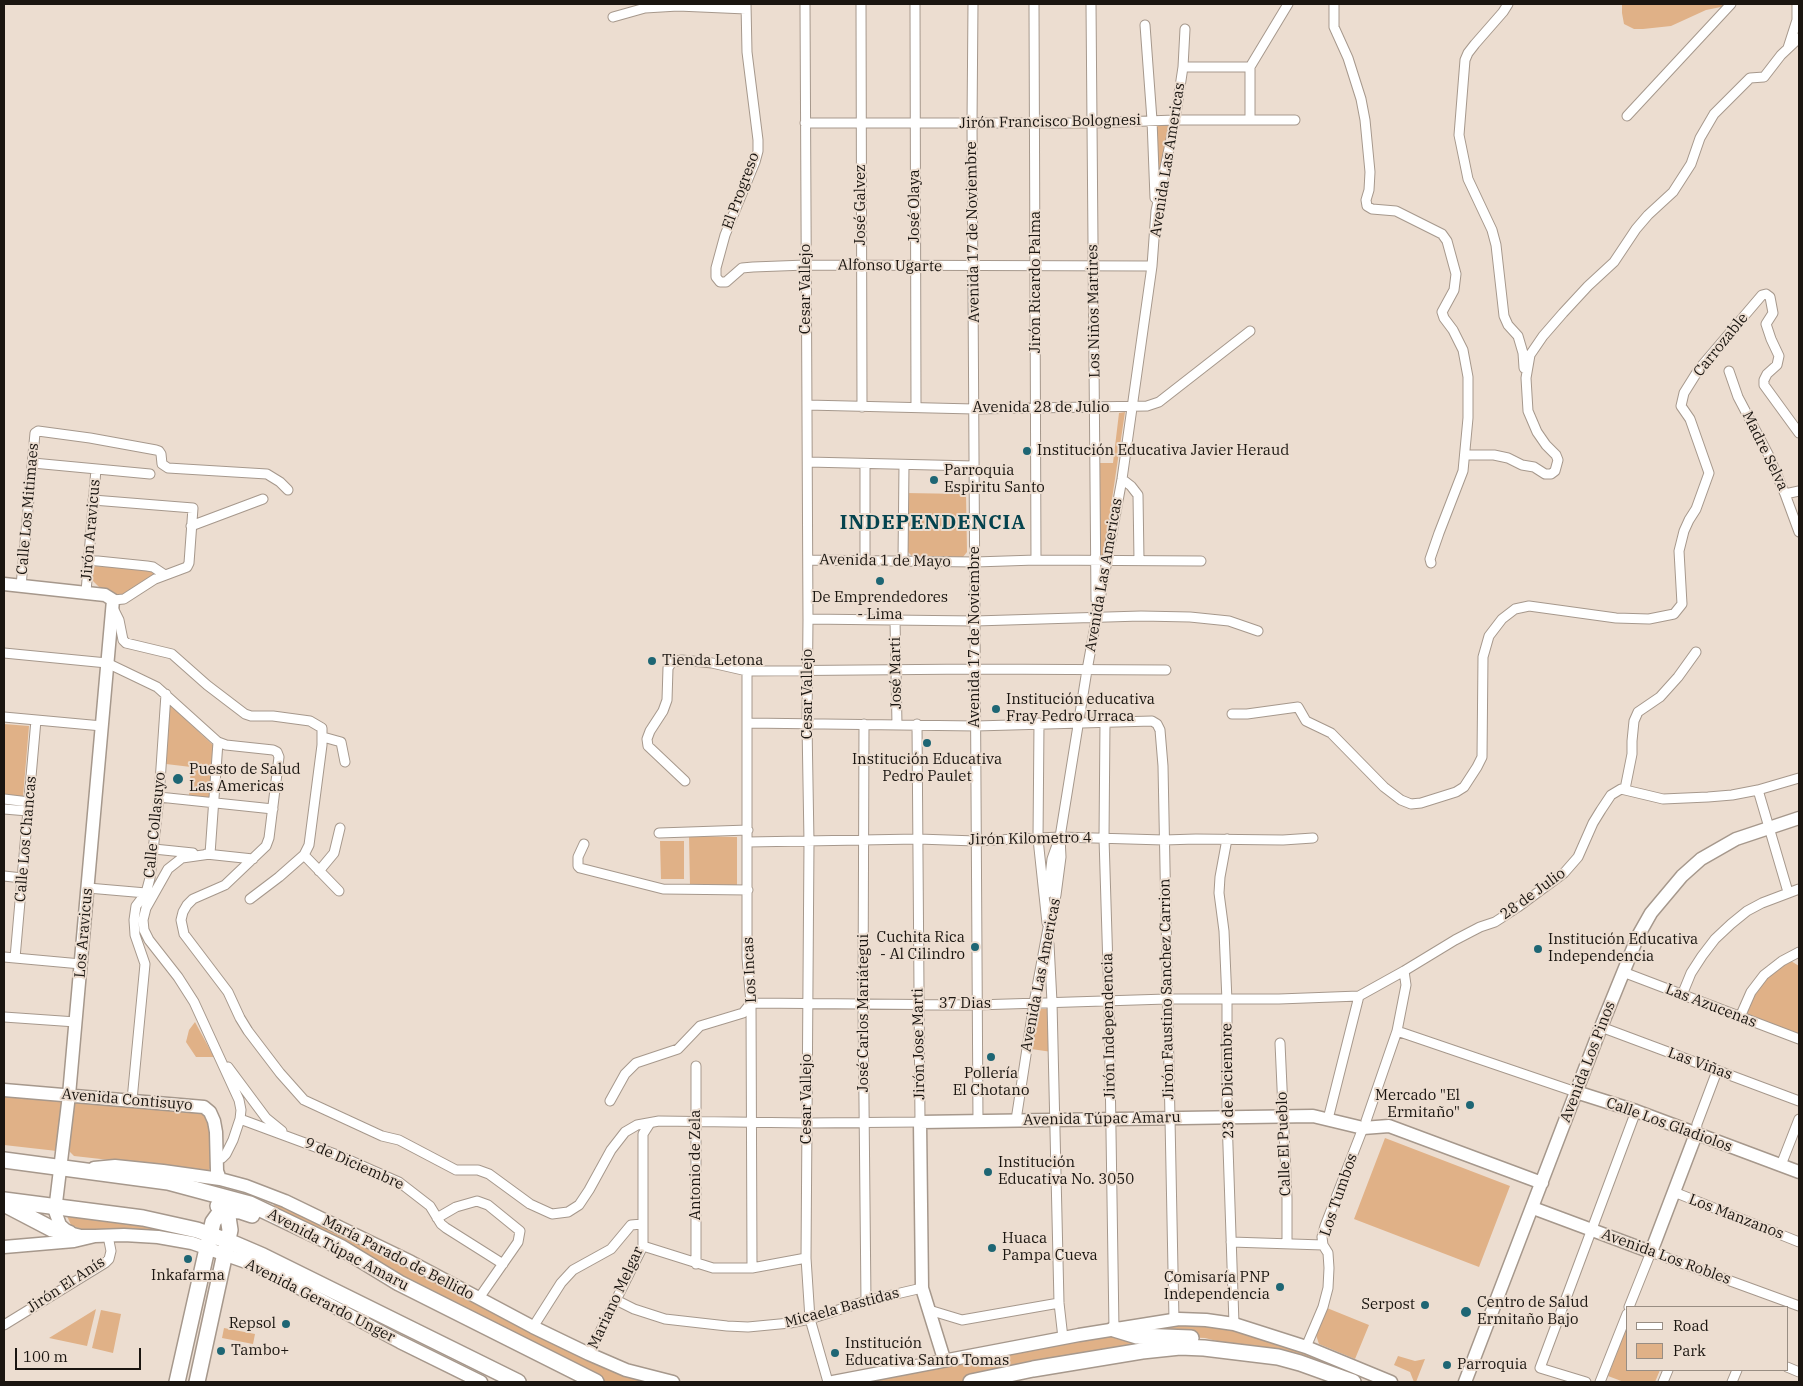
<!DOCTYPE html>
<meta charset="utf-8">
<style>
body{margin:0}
#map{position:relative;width:1803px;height:1386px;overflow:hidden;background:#ecddd0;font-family:"IBM Plex Serif",serif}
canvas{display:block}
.frame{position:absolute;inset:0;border:5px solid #1a1510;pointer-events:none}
.legend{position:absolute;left:1626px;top:1306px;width:162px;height:65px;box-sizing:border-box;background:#ecddd0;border:1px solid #988d83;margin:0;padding:6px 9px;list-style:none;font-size:15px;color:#1a1510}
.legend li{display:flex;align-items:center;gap:10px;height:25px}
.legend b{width:25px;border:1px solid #988d83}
.scale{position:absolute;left:15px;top:1348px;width:126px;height:22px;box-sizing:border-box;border:2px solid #1a1510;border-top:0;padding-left:6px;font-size:15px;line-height:18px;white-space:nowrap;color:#1a1510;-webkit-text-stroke:4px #ecddd0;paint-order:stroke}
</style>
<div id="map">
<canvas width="1803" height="1386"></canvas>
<div class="frame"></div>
<ul class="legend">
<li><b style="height:6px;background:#fff"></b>Road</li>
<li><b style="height:14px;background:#e0b187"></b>Park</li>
</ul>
<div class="scale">100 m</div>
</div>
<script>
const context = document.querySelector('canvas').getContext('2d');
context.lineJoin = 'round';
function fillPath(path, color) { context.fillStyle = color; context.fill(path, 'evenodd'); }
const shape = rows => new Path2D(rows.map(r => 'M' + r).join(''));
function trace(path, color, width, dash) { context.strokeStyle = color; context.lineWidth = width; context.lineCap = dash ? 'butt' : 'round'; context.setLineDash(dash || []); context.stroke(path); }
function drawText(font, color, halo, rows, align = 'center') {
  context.font = font + ' "IBM Plex Serif",serif'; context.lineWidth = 4; context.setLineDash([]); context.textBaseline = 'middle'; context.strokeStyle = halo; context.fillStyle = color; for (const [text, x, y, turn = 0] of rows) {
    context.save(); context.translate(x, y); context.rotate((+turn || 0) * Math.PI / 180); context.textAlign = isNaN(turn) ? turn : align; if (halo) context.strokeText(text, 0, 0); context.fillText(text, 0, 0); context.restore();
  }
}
fillPath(shape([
 [1622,4,1736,4,1706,10,1671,26,1643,29,1634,29,1624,24,1622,13],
 [1174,121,1157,203,1154,122],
 [1125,412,1103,559,1097,559,1097,463,1113,463,1119,413],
 [905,493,966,494,967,552,963,557,912,556,905,549],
 [95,566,149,569,153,570,154,573,153,576,117,598,101,589,93,581,92,571],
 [170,705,215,747,211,798,189,796,191,767,166,764],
 [4,724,29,726,23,797,4,796],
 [689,836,737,837,737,885,734,888,690,886],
 [660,841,684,841,684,879,661,879],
 [1791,961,1799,966,1799,1035,1748,1015,1747,1009,1755,995,1765,981,1778,969],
 [1038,1009,1050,1009,1052,1052,1031,1049],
 [195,1022,214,1057,196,1057,186,1042,189,1030],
 [4,1094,64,1099,57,1151,4,1145],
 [72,1098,206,1110,212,1126,212,1166,208,1171,74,1156,70,1152,68,1147],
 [1385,1138,1510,1186,1479,1267,1354,1219],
 [276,1201,531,1328,664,1382,599,1382,450,1304,354,1247,274,1206],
 [67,1216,148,1225,177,1231,175,1233,127,1229,83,1230,71,1225],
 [1327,1308,1369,1325,1355,1359,1319,1344,1316,1335],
 [96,1309,87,1346,49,1338],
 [101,1310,121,1314,113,1353,92,1348],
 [1179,1321,1233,1326,1342,1364,1340,1372,1205,1338,1100,1333],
 [1627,1326,1627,1370,1660,1370,1655,1382,1624,1382,1608,1376],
 [224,1328,255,1334,253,1344,222,1338],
 [1080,1336,1173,1339,964,1382,841,1382],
 [1398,1356,1415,1361,1425,1359,1416,1382,1414,1382,1410,1372,1394,1365]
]), '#e0b187');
const street = shape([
 [746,4,747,52,758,140,758,151,755,162,725,235,716,268,716,277,720,282,726,282,742,268,753,267,806,265,1152,266],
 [805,4,808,619,807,724,809,842,806,1258,810,1319,828,1382],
 [861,4,862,407],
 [915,4,916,407],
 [973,4,972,123,978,1120],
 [1034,4,1036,560],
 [1091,4,1096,600],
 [1334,4,1334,27,1348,58,1361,99,1365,120,1370,172,1369,190,1366,200,1367,206,1372,209,1396,211,1442,234,1447,241,1456,274,1454,290,1442,312,1444,318,1453,330,1463,350,1468,377,1468,418,1463,471,1439,533,1430,559,1431,563],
 [1508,4,1503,12,1475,44,1468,53,1465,60,1459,135,1468,179,1492,230,1496,245,1504,316,1508,325,1518,336,1523,353,1524,368],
 [613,17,645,8,678,6,746,9],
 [1145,25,1152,120,1155,198],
 [1788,48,1797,20,1797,4],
 [1183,67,1250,67],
 [1627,116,1731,4],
 [1250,120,1250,67,1288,4],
 [805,123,1093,123,1175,120,1295,120],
 [1729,371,1738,397,1768,454,1785,494,1799,532],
 [807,405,974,409,1147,406,1159,402,1250,331],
 [1465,455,1494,455,1508,458,1522,465,1534,467,1545,474,1551,474,1555,471,1558,460,1556,455,1546,445,1537,432,1528,411,1526,378,1530,355,1543,336,1563,313,1588,286,1614,262,1636,229,1648,215,1673,192,1691,164,1700,138,1714,114,1750,78,1764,77,1781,55,1799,38],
 [808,462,974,466],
 [33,463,150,474],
 [865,464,865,560],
 [1122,479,1131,486,1138,495,1139,560],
 [1785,494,1799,491],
 [93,500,193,508,189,563,187,567,155,579,124,599,113,600],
 [191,526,263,499],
 [88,560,147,566,153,567,165,575],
 [808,560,975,562,1036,560,1201,561],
 [903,560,904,465],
 [21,586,35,433,38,431,90,438,156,450,159,451,161,454,162,464,168,468,267,474,280,482,288,490],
 [86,592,96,469],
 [112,606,119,620,123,640,126,643,172,654,207,685,245,714,251,716,273,716,310,721,322,728,322,745,309,845,304,855,279,877,250,899],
 [808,619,975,621,1141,616,1190,617,1229,621,1258,631],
 [895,620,897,725],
 [4,653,107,663,157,687,218,742,226,745,273,750,277,752,279,757,269,838,266,846,225,885,193,899,187,905,183,912,181,920,184,934,228,992,240,1018,248,1031,280,1073,304,1100,382,1136,399,1140,456,1170,478,1170,489,1174,530,1204,552,1214,568,1212,579,1205,589,1190,611,1150,625,1132,637,1125,659,1121,807,1123,920,1122,917,724],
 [747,671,747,958,751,1003,752,1268],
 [1232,714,1247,714,1298,707,1306,721,1331,733,1384,787,1401,800,1411,804,1421,803,1456,792,1464,787,1477,767,1482,757,1483,657,1489,636,1502,619,1515,609,1529,606,1616,618,1649,619,1674,614,1682,604,1679,551,1684,531,1689,520,1696,509,1709,473,1690,419,1681,406,1684,393,1699,369,1762,295,1766,294,1770,297,1773,313,1766,324,1771,339,1779,356,1777,365,1767,374,1764,380,1764,385,1799,433],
 [4,717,102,726],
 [1105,722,1104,838,1109,1001,1114,1329],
 [748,723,976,726,1152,721,1157,724,1160,730,1163,766,1174,1320],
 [1039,723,1038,839,1047,923],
 [864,724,863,1004,866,1301],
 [323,737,341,742,345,762],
 [685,781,648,746,647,739,650,731,663,711,667,700,668,668,672,662,682,660,712,663,747,671,975,669,1166,670],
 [1625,789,1632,754,1632,741,1634,721,1638,712,1660,697,1678,677,1696,652],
 [1758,790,1788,892],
 [159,797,273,809],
 [4,799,29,802],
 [4,809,28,811],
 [659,833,748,830],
 [1227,839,1220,877,1219,893,1224,931,1227,1001,1227,1117,1234,1324],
 [748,842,918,839,976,841,1060,837,1164,840,1196,839,1283,840,1313,838],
 [584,844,578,857,578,866,580,868,663,889,748,890],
 [154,849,193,853],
 [206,854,253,859],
 [304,855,339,891],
 [319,871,334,853,340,828],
 [4,876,22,878],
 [88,888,146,893],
 [1048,893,1052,859,1058,842],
 [1049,944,1052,1002,1059,1303,1063,1338],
 [4,957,81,964],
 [15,958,36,720],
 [1623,972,1799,1039],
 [1682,995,1691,973,1702,956,1715,939,1731,924,1747,911,1762,903,1799,889],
 [4,1017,76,1022],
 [1740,1017,1751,992,1764,975,1782,961,1799,952],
 [1601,1027,1799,1101],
 [1397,1031,1576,1092],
 [1280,1043,1287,1198,1287,1244],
 [696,1066,696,1264],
 [228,1067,266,1118,282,1131],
 [132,1100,145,964,135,935,134,920,136,906,146,893,150,878,159,797,166,694],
 [610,1101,625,1074,636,1063,678,1049,700,1026,743,1013,751,1003,976,1005,1167,999,1279,999,1359,996,1404,971,1455,940,1480,927,1495,922,1518,907,1564,873,1578,857,1593,823,1601,810,1611,795,1621,789,1663,799,1708,797,1732,795,1758,790,1799,778],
 [240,1119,340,1156,399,1182,430,1206,441,1224,446,1228,503,1264],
 [1328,1119,1359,996],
 [1016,1120,1034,1003,1048,928,1056,895,1061,857,1060,837,1087,670,1122,479,1152,266,1156,211,1175,120,1183,67,1185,29],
 [1366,1121,1397,1031,1406,985,1404,971],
 [1696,1134,1697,1124,1717,1071],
 [217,1158,222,1158,226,1154,233,1140,240,1119,241,1110,239,1100,194,1002,178,977,149,940,144,930,143,920,146,908,168,869,182,858,210,854,218,742],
 [1781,1165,1799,1119],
 [1674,1192,1799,1242],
 [437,1218,456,1207,477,1201,488,1205,520,1231,518,1242,479,1298],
 [1231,1242,1323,1245],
 [643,1246,713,1268,752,1268,806,1258],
 [616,1300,634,1309,665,1319,727,1326,748,1327,790,1323,810,1319,866,1301,922,1288],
 [1629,1307,1651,1252,1799,1306],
 [929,1310,962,1320,1059,1303],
 [4,1325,105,1263,109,1259,111,1251,108,1236],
 [533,1327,561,1283,573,1270,611,1249,631,1225,642,1224],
 [1306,1347,1323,1307,1328,1288,1329,1268,1328,1253,1323,1245,1322,1237,1325,1226,1363,1128],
 [589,1354,643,1246,643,1134,650,1123],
 [1787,1367,1799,1372],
 [1586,1382,1540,1368,1636,1111],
 [1600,1382,1627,1314],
 [1663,1382,1668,1370],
 [1732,1382,1737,1370]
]);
const secondary = shape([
 [4,584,105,595,113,600,69,1095,55,1211,60,1225,69,1233,81,1236,95,1236],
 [4,1090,204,1107,210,1112,214,1121,216,1132,217,1171,220,1179],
 [1576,1092,1636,1111,1799,1172],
 [94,1168,115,1166,163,1171,220,1179,246,1186,285,1201,411,1262,533,1327,589,1354,626,1370,673,1382],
 [1533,1208,1651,1252,1696,1134],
 [4,1247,74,1241,95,1236,124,1235,158,1237,192,1243,249,1263,271,1273,400,1342,481,1382],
 [944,1359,922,1288,920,1122,1313,1116,1363,1128,1389,1126,1542,1183],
 [833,1382,1079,1335,1179,1319,1206,1320,1234,1324,1306,1347,1391,1382],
 [1465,1382,1601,1027,1638,936,1651,913,1682,876,1701,859,1736,839,1799,818]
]);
const primary = shape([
 [4,1160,168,1182,250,1204,340,1247,399,1283,596,1382],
 [4,1200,143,1218,197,1230,228,1241,263,1256,518,1382],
 [4,1204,52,1229,69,1233],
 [1114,1329,1137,1336,1191,1338],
 [177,1382,213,1222,218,1215,228,1210,240,1211,252,1215],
 [197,1382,230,1230,228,1217,218,1206],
 [971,1382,1033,1369,1142,1351,1180,1347,1204,1348,1278,1357,1300,1363,1353,1382]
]);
trace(street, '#a6988c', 11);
trace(secondary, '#a6988c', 15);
trace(primary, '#a6988c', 18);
trace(street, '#fff', 9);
trace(secondary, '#fff', 12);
trace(primary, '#fff', 15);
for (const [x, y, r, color] of [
 [1027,451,5,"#1e6674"],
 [934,480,5,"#1e6674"],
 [880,581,5,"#1e6674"],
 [652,661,5,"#1e6674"],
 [996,709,5,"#1e6674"],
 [927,743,5,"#1e6674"],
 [178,779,6,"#1e6674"],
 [975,947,5,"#1e6674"],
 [1538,949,5,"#1e6674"],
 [991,1057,5,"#1e6674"],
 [1470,1105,5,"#1e6674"],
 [988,1172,5,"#1e6674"],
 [992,1248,5,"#1e6674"],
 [188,1259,5,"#1e6674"],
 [1280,1287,5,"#1e6674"],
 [1425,1305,5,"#1e6674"],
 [1466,1312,6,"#1e6674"],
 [286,1324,5,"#1e6674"],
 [221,1351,5,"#1e6674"],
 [835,1353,5,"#1e6674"],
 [1447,1365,5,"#1e6674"]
]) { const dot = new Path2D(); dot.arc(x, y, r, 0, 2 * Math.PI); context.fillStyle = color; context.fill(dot); trace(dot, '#ecddd0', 2); }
drawText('15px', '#1a1510', '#ecddd0', [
 ["Jirón Francisco Bolognesi",1050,122,-1],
 ["Avenida Las Americas",1168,160,-81],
 ["El Progreso",741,191,-70],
 ["José Galvez",861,205,-90],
 ["José Olaya",915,206,-90],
 ["Avenida 17 de Noviembre",973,232,-91],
 ["Alfonso Ugarte",890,266,1],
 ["Jirón Ricardo Palma",1036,282,-90],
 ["Cesar Vallejo",806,289,-90],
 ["Los Niños Martires",1094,311,-91],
 ["Carrozable",1721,345,-51],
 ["Avenida 28 de Julio",1041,408],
 ["Madre Selva",1765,451,64],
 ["Calle Los Mitimaes",28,509,-85],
 ["Jirón Aravicus",91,530,-85],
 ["Avenida 1 de Mayo",885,561,1],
 ["Avenida Las Americas",1104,575,-80],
 ["Avenida 17 de Noviembre",975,637,-90],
 ["José Marti",896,673,-91],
 ["Cesar Vallejo",808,694,-90],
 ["Calle Collasuyo",155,825,-84],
 ["Calle Los Chancas",26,839,-85],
 ["Jirón Kilometro 4",1030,839,-1],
 ["28 de Julio",1533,894,-36],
 ["Los Aravicus",84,933,-85],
 ["Los Incas",750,970,-93],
 ["Avenida Las Americas",1041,975,-79],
 ["Jirón Faustino Sanchez Carrion",1167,989,-91],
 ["37 Dias",965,1004],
 ["Las Azucenas",1711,1006,21],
 ["José Carlos Mariátegui",864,1013,-90],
 ["Jirón Independencia",1109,1026,-91],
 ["Jirón Jose Marti",919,1044,-91],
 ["Avenida Los Pinos",1588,1062,-69],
 ["Las Viñas",1700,1064,20],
 ["23 de Diciembre",1228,1081,-91],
 ["Cesar Vallejo",807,1099,-90],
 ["Avenida Contisuyo",127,1100,5],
 ["Avenida Túpac Amaru",1102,1119,-1],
 ["Calle Los Gladiolos",1669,1125,20],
 ["Calle El Pueblo",1284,1144,-92],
 ["9 de Diciembre",354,1164,24],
 ["Antonio de Zela",696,1165,-90],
 ["Los Tumbos",1339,1195,-71],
 ["Los Manzanos",1736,1217,21],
 ["Avenida Túpac Amaru",338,1250,28],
 ["Avenida Los Robles",1666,1257,20],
 ["María Parado de Bellido",398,1258,27],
 ["Jirón El Anís",66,1285,-33],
 ["Mariano Melgar",616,1298,-65],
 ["Avenida Gerardo Unger",320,1301,27],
 ["Micaela Bastidas",842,1308,-15]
]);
drawText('15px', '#1a1510', '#ecddd0', [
 ["Institución Educativa Javier Heraud",1037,451],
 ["Parroquia",944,471],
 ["Espiritu Santo",944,488],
 ["De Emprendedores",880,598,"center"],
 ["- Lima",880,615,"center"],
 ["Tienda Letona",662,661],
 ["Institución educativa",1006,700],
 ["Fray Pedro Urraca",1006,717],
 ["Institución Educativa",927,760,"center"],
 ["Pedro Paulet",927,777,"center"],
 ["Puesto de Salud",189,770],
 ["Las Americas",189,787],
 ["Cuchita Rica",965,938,"right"],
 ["- Al Cilindro",965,955,"right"],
 ["Institución Educativa",1548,940],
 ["Independencia",1548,957],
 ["Pollería",991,1074,"center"],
 ["El Chotano",991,1091,"center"],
 ["Mercado \"El",1460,1096,"right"],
 ["Ermitaño\"",1460,1113,"right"],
 ["Institución",998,1163],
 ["Educativa No. 3050",998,1180],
 ["Huaca",1002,1239],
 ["Pampa Cueva",1002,1256],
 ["Inkafarma",188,1276,"center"],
 ["Comisaría PNP",1270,1278,"right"],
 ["Independencia",1270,1295,"right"],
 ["Centro de Salud",1477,1303],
 ["Ermitaño Bajo",1477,1320],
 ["Serpost",1415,1305,"right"],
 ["Repsol",276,1324,"right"],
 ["Institución",845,1344],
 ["Educativa Santo Tomas",845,1361],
 ["Tambo+",231,1351],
 ["Parroquia",1457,1365]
], 'left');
context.letterSpacing = '1px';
drawText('bold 20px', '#04434e', '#ecddd0', [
 ["INDEPENDENCIA",933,523]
]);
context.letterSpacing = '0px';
</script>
